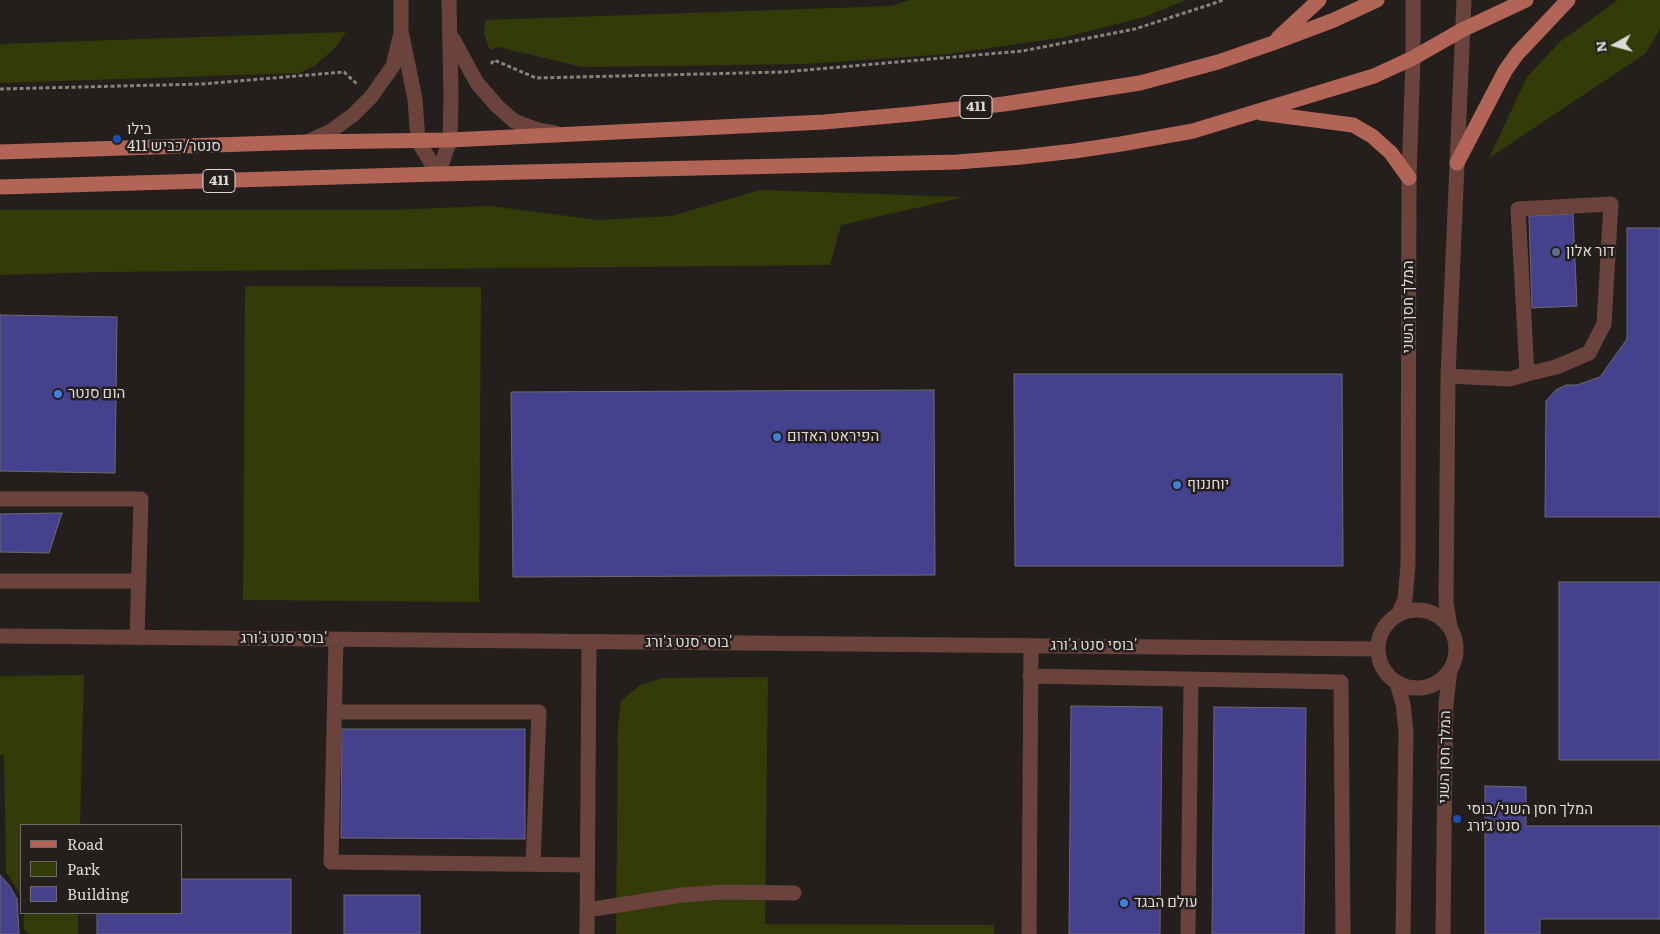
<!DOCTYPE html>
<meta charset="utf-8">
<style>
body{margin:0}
#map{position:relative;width:1660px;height:934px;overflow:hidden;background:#241f1c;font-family:Literata,serif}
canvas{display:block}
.legend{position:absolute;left:20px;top:824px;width:162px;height:90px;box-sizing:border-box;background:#241f1c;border:1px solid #6e6a67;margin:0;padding:6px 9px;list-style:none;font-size:15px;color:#dddad8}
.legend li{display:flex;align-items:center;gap:10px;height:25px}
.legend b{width:25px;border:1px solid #6e6a67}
.north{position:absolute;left:1590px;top:20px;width:50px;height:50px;-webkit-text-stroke:4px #241f1c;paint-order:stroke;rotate:263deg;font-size:14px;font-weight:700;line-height:20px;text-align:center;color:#dddad8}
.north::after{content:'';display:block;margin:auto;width:18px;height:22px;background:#dddad8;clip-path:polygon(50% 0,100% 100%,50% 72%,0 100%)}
</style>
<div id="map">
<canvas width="1660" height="934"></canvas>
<ul class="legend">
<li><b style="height:6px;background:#b26456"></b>Road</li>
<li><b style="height:14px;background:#333c08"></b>Park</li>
<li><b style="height:14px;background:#45418d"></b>Building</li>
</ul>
<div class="north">N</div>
</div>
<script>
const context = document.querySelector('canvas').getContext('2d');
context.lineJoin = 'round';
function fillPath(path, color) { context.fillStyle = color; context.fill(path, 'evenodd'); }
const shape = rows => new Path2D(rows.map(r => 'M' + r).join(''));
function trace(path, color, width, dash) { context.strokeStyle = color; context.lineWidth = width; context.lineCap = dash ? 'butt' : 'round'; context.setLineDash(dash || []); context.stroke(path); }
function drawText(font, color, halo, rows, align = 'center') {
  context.font = font + ' Literata,Heebo,serif'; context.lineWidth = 5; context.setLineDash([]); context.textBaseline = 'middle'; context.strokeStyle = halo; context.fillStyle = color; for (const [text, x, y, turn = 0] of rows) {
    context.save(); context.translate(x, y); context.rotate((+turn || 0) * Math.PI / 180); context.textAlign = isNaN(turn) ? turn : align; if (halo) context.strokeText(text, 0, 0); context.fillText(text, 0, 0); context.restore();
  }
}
fillPath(shape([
 [909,0,1186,0,1144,17,1066,37,948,54,806,64,583,67,498,47,490,50,484,34,485,20,892,6],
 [1618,0,1660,0,1660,29,1646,53,1489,158,1527,77,1561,41],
 [346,32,334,49,314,66,299,73,0,83,0,44],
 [760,190,964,197,841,225,830,265,99,272,0,275,0,210,389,210,490,206,598,220,672,216],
 [245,286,481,287,479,602,243,600],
 [84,675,80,825,21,825,21,899,18,890,6,872,4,755,0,755,0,676],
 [768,677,765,924,994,925,994,934,616,934,618,725,621,701,640,685,663,678],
 [24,913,78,913,78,934,30,934,24,930]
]), '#333c08');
const building = shape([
 [1573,214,1577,306,1532,308,1529,216,1573,214],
 [1627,228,1660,228,1660,517,1545,517,1546,401,1556,390,1566,385,1577,385,1600,377,1627,339,1627,228],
 [0,315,117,317,115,473,0,471,0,315],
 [1014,374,1342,374,1343,566,1015,566,1014,374],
 [934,390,935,575,513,577,511,392,934,390],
 [62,513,49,553,0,552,0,514,62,513],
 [1559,582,1660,582,1660,760,1559,760,1559,582],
 [1071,706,1162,707,1160,934,1069,934,1071,706],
 [1214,707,1306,708,1304,934,1212,934,1214,707],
 [342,729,525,729,525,839,341,838,342,729],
 [1485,786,1526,787,1526,826,1660,826,1660,919,1540,919,1540,934,1485,934,1485,786],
 [0,875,9,885,17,899,19,934,0,934,0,875],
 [181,879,291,879,291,934,97,934,97,913,181,913,181,879],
 [344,895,420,895,420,934,344,934,344,895]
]);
fillPath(building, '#45418d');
trace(building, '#6a6b71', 1);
trace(shape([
 [491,64,494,60,536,78,784,72,1022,51,1135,29,1224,0],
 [0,89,202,84,344,72,357,84]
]), '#868280', 3, [4, 2.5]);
trace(shape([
 [401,0,401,31,415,99,418,141,438,174],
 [453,39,477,83,497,106,514,121,538,130,555,133],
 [307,142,331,131,353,115,371,97,393,66,400,37],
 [438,174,450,140,451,96,449,0],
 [1448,376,1510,379,1527,374,1556,367,1589,353,1604,324,1611,204,1518,209,1527,374],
 [0,499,141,499,137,638],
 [0,581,138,581],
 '1378 649a39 39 0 1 1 78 0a39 39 0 1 1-78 0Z',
 [1399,613,1405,599,1408,566,1409,178,1413,58,1413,0],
 [1450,627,1446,602,1448,376,1464,0],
 [0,636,1377,649],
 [336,639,331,862,587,865],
 [1030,676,1341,682,1343,934],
 [1397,683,1403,704,1406,732,1403,934],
 [334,712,539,712,533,864],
 [587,910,682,895,724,892,794,893],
 [587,934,589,642],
 [1029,934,1031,646],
 [1188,934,1191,679],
 [1443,934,1445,753,1446,703,1450,670]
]), '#6a433c', 15);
trace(shape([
 [1278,38,1319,0],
 [1261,113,1353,125,1372,136,1391,153,1409,178],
 [0,152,307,142,450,140,824,122,912,114,1004,104,1140,83,1218,62,1273,43,1334,20,1377,0],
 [1457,163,1505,71,1517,54,1568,0],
 [0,187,438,174,957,162,1021,157,1074,151,1121,144,1193,131,1374,76,1413,58,1462,30,1526,0]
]), '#b26456', 15);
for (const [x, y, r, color] of [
 [117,139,5,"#1a4fb4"],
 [1556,252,5,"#5c6f8a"],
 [58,394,5,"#3f7fe0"],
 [777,437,5,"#3f7fe0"],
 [1177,485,5,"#3f7fe0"],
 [1457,819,5,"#1a4fb4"],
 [1124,903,5,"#3f7fe0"]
]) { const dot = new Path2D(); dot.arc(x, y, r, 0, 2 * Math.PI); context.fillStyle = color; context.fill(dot); trace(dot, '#241f1c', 2); }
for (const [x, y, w] of [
 [976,107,32],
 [219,181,32]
]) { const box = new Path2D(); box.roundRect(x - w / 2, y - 11.5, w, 23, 4); context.fillStyle = '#241f1c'; context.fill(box); trace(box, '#dddad8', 1); }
drawText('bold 14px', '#dddad8', null, [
 ["411",976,107],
 ["411",219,181]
]);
drawText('15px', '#dddad8', '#241f1c', [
 ["בילו",127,130],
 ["סנטר/כביש 411",127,147],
 ["דור אלון",1566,252],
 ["הום סנטר",68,394],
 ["הפיראט האדום",787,437],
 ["יוחננוף",1187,485],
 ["המלך חסן השני/בוסי",1467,810],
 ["סנט ג׳ורג",1467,827],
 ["עולם הבגד",1134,903]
], 'left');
drawText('15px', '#dddad8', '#241f1c', [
 ["המלך חסן השני",1409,307,-90],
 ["בוסי סנט ג'ורג'",284,639],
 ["בוסי סנט ג'ורג'",689,643],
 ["בוסי סנט ג'ורג'",1094,646],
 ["המלך חסן השני",1445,757,-89]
]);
</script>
